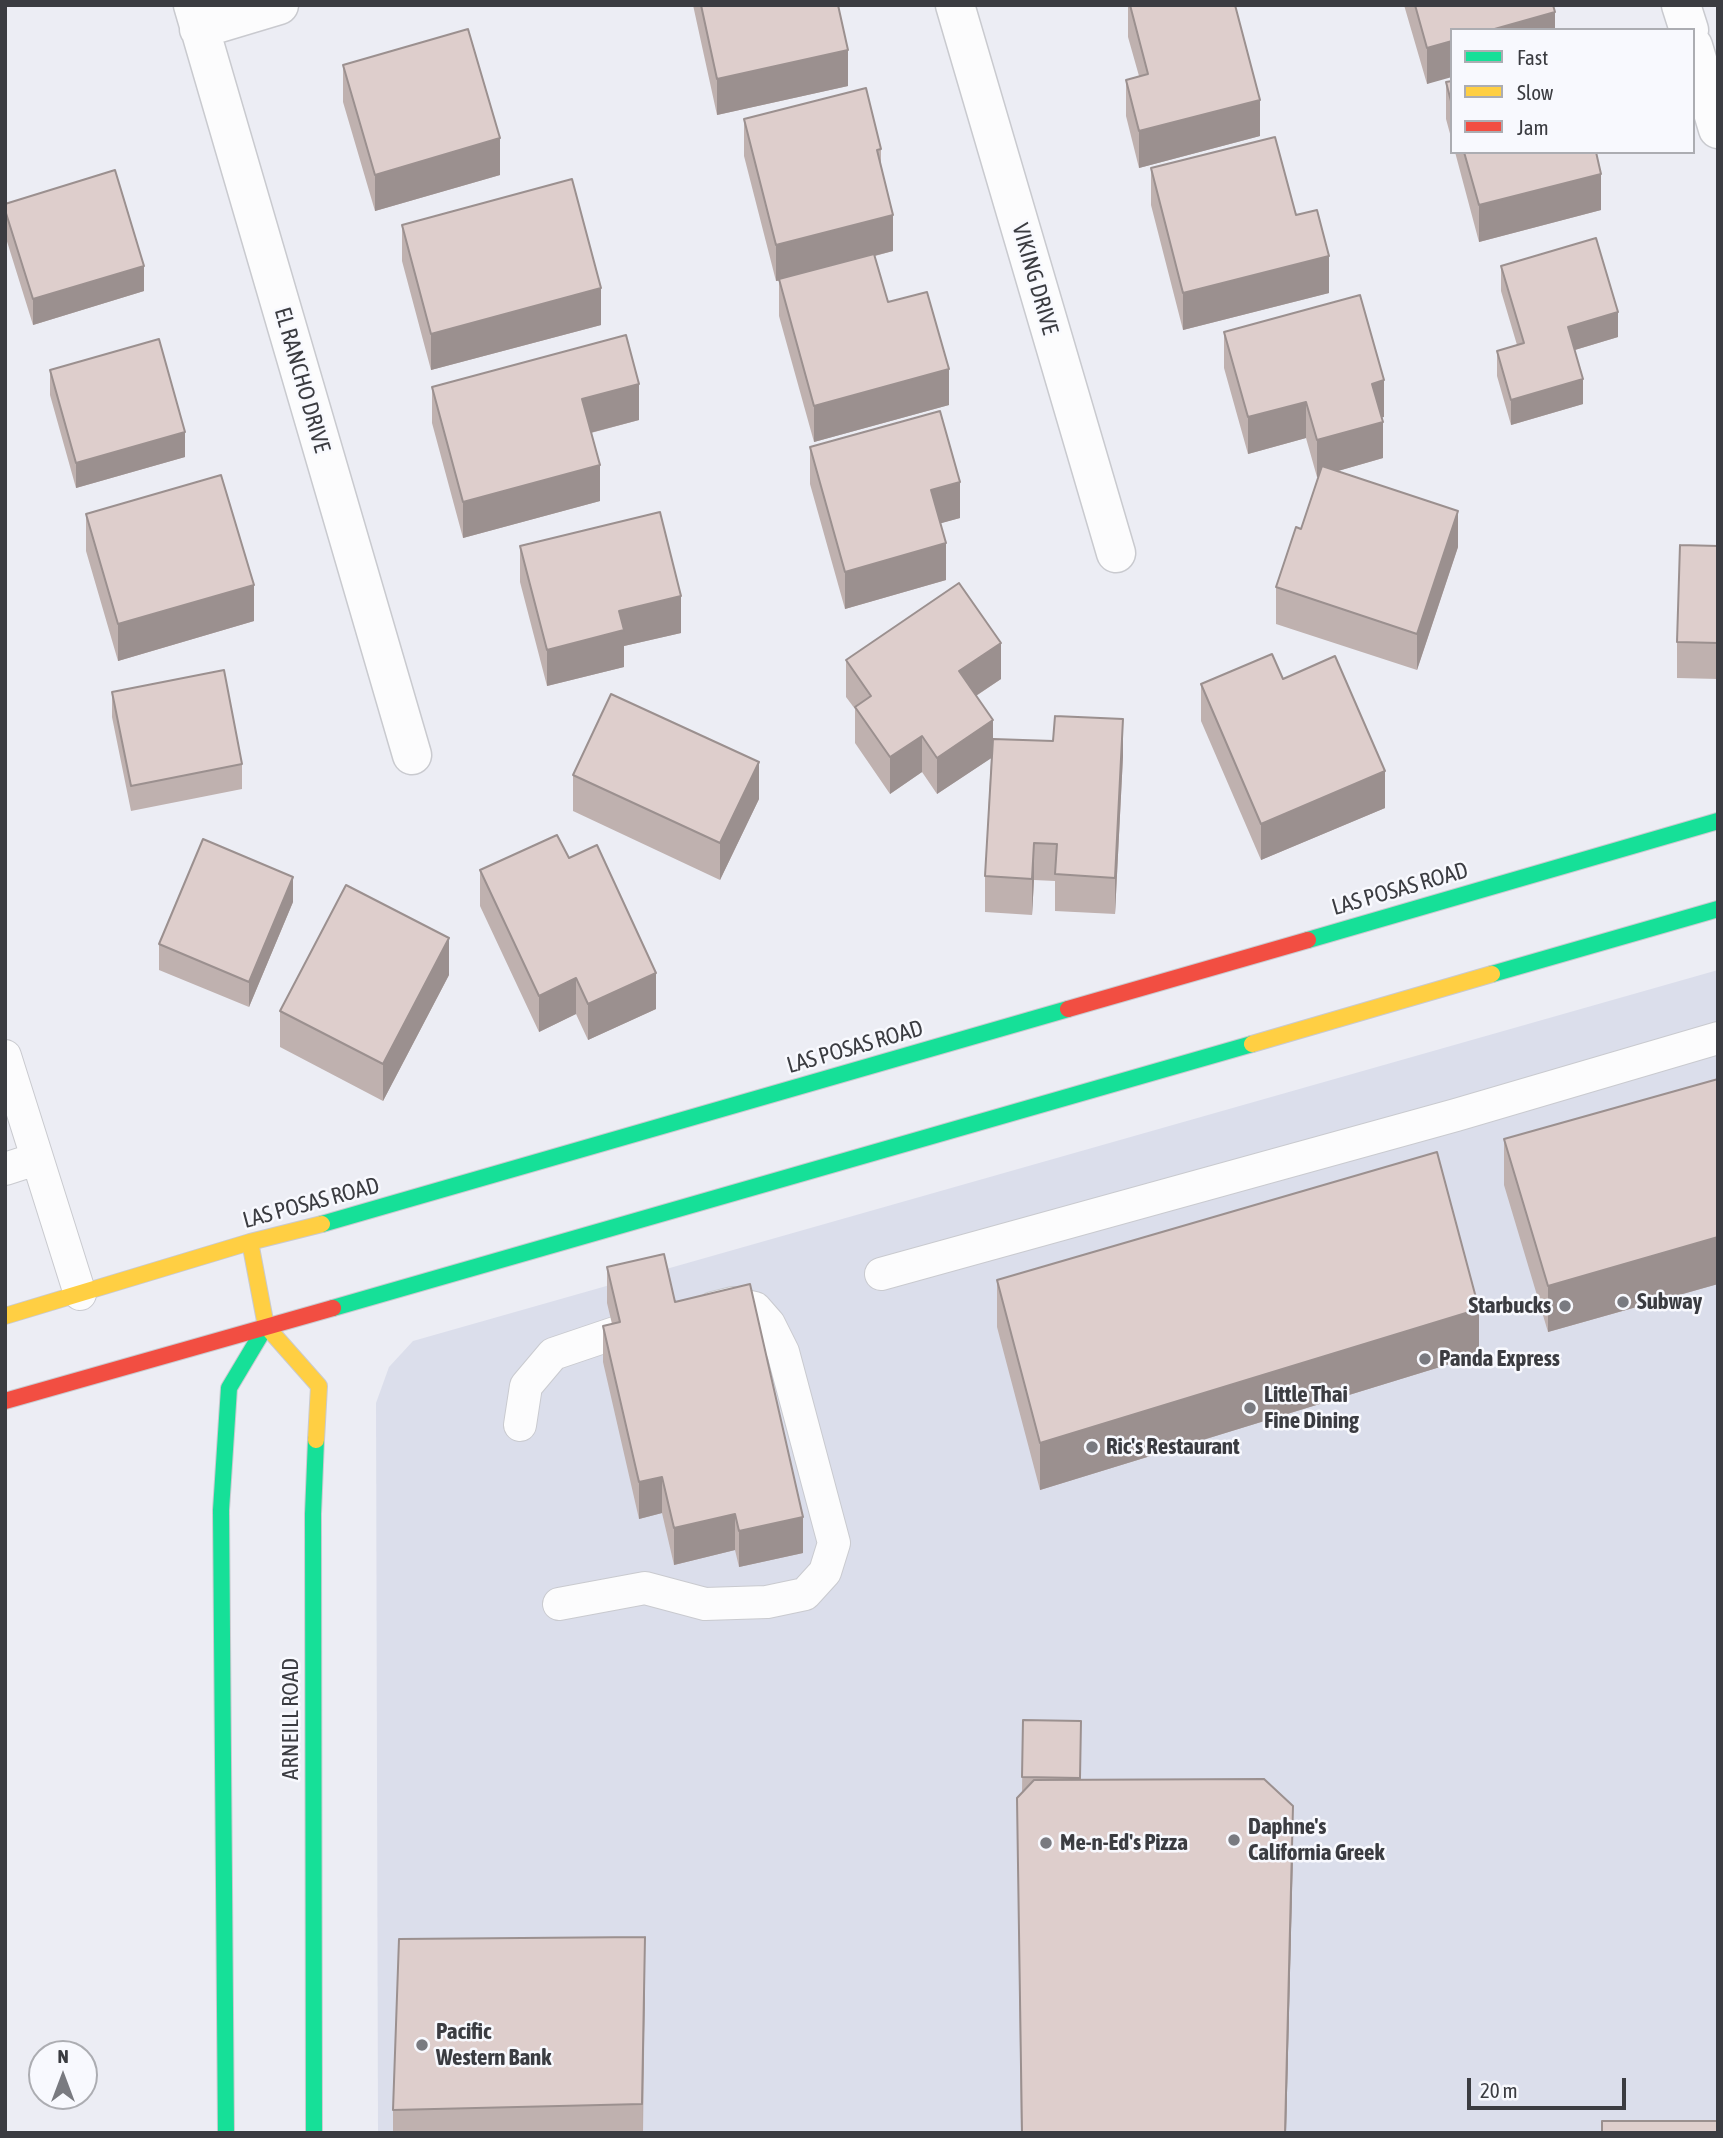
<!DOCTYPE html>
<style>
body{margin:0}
#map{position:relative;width:1723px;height:2138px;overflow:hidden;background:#ecedf4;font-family:"Asap Condensed",sans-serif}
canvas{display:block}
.frame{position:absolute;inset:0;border:7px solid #3b3c41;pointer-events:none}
.legend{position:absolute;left:1450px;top:28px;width:245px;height:126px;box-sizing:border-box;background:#f8f9fe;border:2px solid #acadb2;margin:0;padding:9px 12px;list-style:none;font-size:21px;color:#3b3c41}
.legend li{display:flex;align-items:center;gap:14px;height:35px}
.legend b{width:35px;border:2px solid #acadb2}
.north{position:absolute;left:28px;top:2040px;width:70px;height:70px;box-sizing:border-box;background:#f8f9fe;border:2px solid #acadb2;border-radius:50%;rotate:0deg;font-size:19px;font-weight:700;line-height:28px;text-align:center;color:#3b3c41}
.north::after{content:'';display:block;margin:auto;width:24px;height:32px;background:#797a80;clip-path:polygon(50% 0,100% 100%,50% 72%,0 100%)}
.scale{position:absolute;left:1467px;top:2078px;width:159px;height:32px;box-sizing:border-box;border:4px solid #3b3c41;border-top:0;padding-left:9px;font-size:21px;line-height:24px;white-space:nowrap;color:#3b3c41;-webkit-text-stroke:5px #f8f9fe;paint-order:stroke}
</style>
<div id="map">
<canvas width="1723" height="2138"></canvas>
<div class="frame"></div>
<ul class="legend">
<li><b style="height:9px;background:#16e098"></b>Fast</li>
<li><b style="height:9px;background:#ffcf43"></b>Slow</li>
<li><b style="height:9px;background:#f24e42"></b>Jam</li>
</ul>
<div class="north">N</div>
<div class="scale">20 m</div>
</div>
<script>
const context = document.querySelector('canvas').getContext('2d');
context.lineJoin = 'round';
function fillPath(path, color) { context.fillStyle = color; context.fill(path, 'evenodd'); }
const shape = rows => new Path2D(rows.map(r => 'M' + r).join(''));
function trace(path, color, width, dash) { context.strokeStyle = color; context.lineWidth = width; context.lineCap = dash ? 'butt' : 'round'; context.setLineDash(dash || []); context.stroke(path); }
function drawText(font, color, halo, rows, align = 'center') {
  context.font = font + ' "Asap Condensed",sans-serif'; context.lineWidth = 5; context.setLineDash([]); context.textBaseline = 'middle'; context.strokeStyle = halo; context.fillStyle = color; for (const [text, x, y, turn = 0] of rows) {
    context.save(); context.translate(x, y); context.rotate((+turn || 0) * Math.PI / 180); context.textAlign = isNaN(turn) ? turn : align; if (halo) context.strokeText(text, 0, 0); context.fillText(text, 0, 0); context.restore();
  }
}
fillPath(shape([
 [1718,970,1718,2133,378,2133,376,1403,389,1367,413,1341]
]), '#dbdeeb');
const lane = shape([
 [5,1056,80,1294],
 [5,1169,36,1159],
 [881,1274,1456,1115,1718,1038],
 [520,1425,526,1386,553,1354,615,1333],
 [559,1604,645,1588,705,1604,767,1602,805,1594,825,1572,834,1543,783,1352,769,1324,755,1308,733,1303,713,1308]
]);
const street = shape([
 [193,5,412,755],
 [955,5,1116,553],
 [1681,5,1689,30],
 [199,29,279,5],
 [1693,46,1718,129]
]);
const fast = shape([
 [1308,940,1718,821],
 [1492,974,1718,909],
 [322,1224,1068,1009],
 [333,1308,1252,1044],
 [226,2133,221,1510,229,1388,266,1326],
 [314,2133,313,1514,316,1440]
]);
const slow = shape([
 [1252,1044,1492,974],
 [250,1242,266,1326,319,1386,316,1440],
 [5,1316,250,1242,322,1224]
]);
const jam = shape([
 [1068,1009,1308,940],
 [5,1401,333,1308]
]);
trace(lane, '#c9cacf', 34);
trace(street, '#c9cacf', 41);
trace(fast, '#c9cacf', 18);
trace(slow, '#c9cacf', 18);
trace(jam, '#c9cacf', 18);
trace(lane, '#fcfcfd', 32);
trace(street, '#fcfcfd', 38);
trace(fast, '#16e098', 16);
trace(slow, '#ffcf43', 16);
trace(jam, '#f24e42', 16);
fillPath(shape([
 [693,5,838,5,848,86,717,115],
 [1128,5,1235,5,1260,136,1139,168,1126,116,1126,80,1139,76,1128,37],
 [1404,5,1553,5,1555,30,1427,84],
 [343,65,500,175,375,211,343,102],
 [1452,81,1452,141,1446,119,1446,82],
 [744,119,881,149,881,168,893,251,875,256,888,302,949,405,814,442,779,316,779,281,776,281,744,156],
 [1455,152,1596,152,1601,210,1479,242],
 [1151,168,1329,293,1183,330,1151,205],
 [5,204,144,291,33,325,5,235],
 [402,225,601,325,431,370,402,261],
 [1501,266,1618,337,1575,350,1583,404,1511,425,1497,376,1497,351,1517,345,1501,291],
 [1224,332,1384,417,1382,417,1383,458,1338,471,1458,547,1417,670,1276,624,1276,587,1301,529,1319,476,1317,477,1306,438,1248,454,1224,368],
 [50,370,185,457,76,488,50,395],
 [432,387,639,420,591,433,600,501,463,538,432,423],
 [810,447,960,518,941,523,946,580,845,609,810,484],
 [86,514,254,621,118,661,86,551],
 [520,546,681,633,624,646,624,667,547,686,520,582],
 [1718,546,1718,679,1677,678,1677,642],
 [846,660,1001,679,976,696,993,739,1123,756,1115,914,1055,911,1055,881,1034,880,1032,915,985,912,985,876,991,758,937,794,922,772,890,794,855,743,855,709,846,697],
 [1283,679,1385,808,1261,860,1201,721,1201,684],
 [112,692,242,764,242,789,131,811,112,717],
 [573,775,759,799,720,880,573,811],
 [569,858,656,1009,588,1040,576,1014,539,1032,480,906,480,870],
 [293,902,249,1007,159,970,159,944],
 [449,975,383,1101,280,1047,280,1011],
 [1718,1079,1718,1284,1548,1332,1504,1185,1504,1139],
 [607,1267,675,1302,803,1553,739,1567,735,1550,674,1565,662,1513,639,1519,603,1362,603,1326,612,1324,607,1303],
 [997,1280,1479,1355,1040,1490,997,1327],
 [1023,1720,1081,1721,1081,1780,1293,1852,1286,2133,1021,2133,1017,1798,1022,1792],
 [645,1983,643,2133,393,2133,393,2110]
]), '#bfb1af');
fillPath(shape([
 [1555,12,1555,30,1491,30],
 [1452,41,1452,77,1427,84,1427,48],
 [848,50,848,86,717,115,717,79],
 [1260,100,1260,136,1139,168,1139,131],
 [500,138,500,175,375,211,375,175],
 [1601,174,1601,210,1479,242,1479,205],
 [893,215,893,251,776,281,776,245],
 [1329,256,1329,293,1183,330,1183,293],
 [144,266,144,291,33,325,33,299],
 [601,288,601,325,431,370,431,334],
 [1618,312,1618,337,1568,352,1568,327],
 [949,369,949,405,814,442,814,406],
 [1583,379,1583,404,1511,425,1511,400],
 [1384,380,1384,417,1372,420,1372,384],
 [639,384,639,420,582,435,582,399],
 [1306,402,1306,438,1248,454,1248,417],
 [1383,422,1383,458,1317,477,1317,440],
 [185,432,185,457,76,488,76,463],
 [600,465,600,501,463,538,463,502],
 [960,482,960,518,931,526,931,490],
 [1458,511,1458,547,1417,670,1417,634],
 [946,543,946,580,845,609,845,572],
 [254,585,254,621,118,661,118,624],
 [681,596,681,633,624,646,624,667,547,686,547,650,619,611],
 [1001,643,1001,679,959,707,959,671],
 [1123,719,1123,756,1115,914,1115,878],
 [993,720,993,757,937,794,937,758],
 [922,736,922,772,890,794,890,757],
 [759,762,759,799,720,880,720,843],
 [1385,771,1385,808,1261,860,1261,824],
 [1034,843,1034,880,1032,915,1032,879],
 [293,877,293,902,249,1007,249,982],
 [449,938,449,975,383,1101,383,1064],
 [656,973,656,1009,588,1040,588,1004],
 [576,978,576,1014,539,1032,539,996],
 [1718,1237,1718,1284,1548,1332,1548,1286],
 [1479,1309,1479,1355,1040,1490,1040,1443],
 [662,1477,662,1513,639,1519,639,1482],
 [735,1514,735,1550,674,1565,674,1528],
 [803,1517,803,1553,739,1567,739,1531],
 [1293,1806,1293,1852,1286,2133,1285,2133],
 [645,1937,645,1983,642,2133]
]), '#9b908f');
const building = shape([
 [701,5,838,5,848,50,717,79,701,5],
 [1130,5,1235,5,1260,100,1139,131,1126,80,1148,74,1130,5],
 [1415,5,1553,5,1555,12,1491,30,1452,30,1452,41,1427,48,1415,5],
 [468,29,500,138,375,175,343,65,468,29],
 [1452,81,1452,105,1446,82,1452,81],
 [866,88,881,149,877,150,893,215,776,245,744,119,866,88],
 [1275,137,1296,215,1317,210,1329,256,1183,293,1151,168,1275,137],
 [1464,152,1596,152,1601,174,1479,205,1464,152],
 [115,170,144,266,33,299,5,210,5,204,115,170],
 [572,179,601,288,431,334,402,225,572,179],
 [1596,238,1618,312,1568,327,1583,379,1511,400,1497,351,1524,343,1501,266,1596,238],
 [874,254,888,302,927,292,949,369,814,406,779,279,874,254],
 [1360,295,1384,380,1372,384,1383,422,1317,440,1306,402,1248,417,1224,332,1360,295],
 [626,335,639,384,582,399,600,465,463,502,432,387,626,335],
 [159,339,185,432,76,463,50,370,159,339],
 [940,411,960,482,931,490,946,543,845,572,810,447,940,411],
 [1322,466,1458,511,1417,634,1276,587,1296,527,1301,529,1322,466],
 [221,475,254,585,118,624,86,514,221,475],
 [660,512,681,596,619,611,624,630,547,650,520,546,660,512],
 [1680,545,1718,546,1718,643,1677,642,1680,545],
 [959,583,1001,643,959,671,993,720,937,758,922,736,890,757,855,707,871,696,846,660,959,583],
 [1272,654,1283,679,1335,656,1385,771,1261,824,1201,684,1272,654],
 [224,670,242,764,131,786,112,692,224,670],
 [611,694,759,762,720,843,573,775,611,694],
 [1055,716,1123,719,1115,878,1055,874,1057,844,1034,843,1032,879,985,876,993,739,1053,741,1055,716],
 [557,835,569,858,597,845,656,973,588,1004,576,978,539,996,480,870,557,835],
 [203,839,293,877,249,982,159,944,203,839],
 [346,885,449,938,383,1064,280,1011,346,885],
 [1718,1079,1718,1237,1548,1286,1504,1139,1718,1079],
 [1437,1152,1479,1309,1040,1443,997,1280,1437,1152],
 [664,1254,675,1302,750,1284,803,1517,739,1531,735,1514,674,1528,662,1477,639,1482,603,1326,620,1322,607,1267,664,1254],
 [1023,1720,1081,1721,1080,1778,1022,1777,1023,1720],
 [1264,1779,1293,1806,1285,2133,1022,2133,1017,1798,1034,1780,1264,1779],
 [645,1937,642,2104,393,2110,399,1939,645,1937],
 [1602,2121,1718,2121,1718,2133,1602,2133,1602,2121]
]);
fillPath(building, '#dececc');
trace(building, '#9b908f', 2);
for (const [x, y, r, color] of [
 [1623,1302,7,"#797a80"],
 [1565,1306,7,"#797a80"],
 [1425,1359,7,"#797a80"],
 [1250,1408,7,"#797a80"],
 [1092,1447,7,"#797a80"],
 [1234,1840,7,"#797a80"],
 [1046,1843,7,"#797a80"],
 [422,2045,7,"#797a80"]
]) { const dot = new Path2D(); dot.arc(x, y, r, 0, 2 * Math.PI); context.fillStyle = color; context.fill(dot); trace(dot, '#f8f9fe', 2.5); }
drawText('23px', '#3b3c41', '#f8f9fe', [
 ["VIKING DRIVE",1035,279,74],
 ["EL RANCHO DRIVE",302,380,74],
 ["LAS POSAS ROAD",1400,889,-16],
 ["LAS POSAS ROAD",855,1047,-16],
 ["LAS POSAS ROAD",311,1203,-15],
 ["ARNEILL ROAD",291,1719,-90]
]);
drawText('bold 23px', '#3b3c41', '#f8f9fe', [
 ["Subway",1637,1302],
 ["Starbucks",1551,1306,"right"],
 ["Panda Express",1439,1359],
 ["Little Thai",1264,1395],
 ["Fine Dining",1264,1421],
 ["Ric's Restaurant",1106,1447],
 ["Daphne's",1248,1827],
 ["California Greek",1248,1853],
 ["Me-n-Ed's Pizza",1060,1843],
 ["Pacific",436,2032],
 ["Western Bank",436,2058]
], 'left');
</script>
